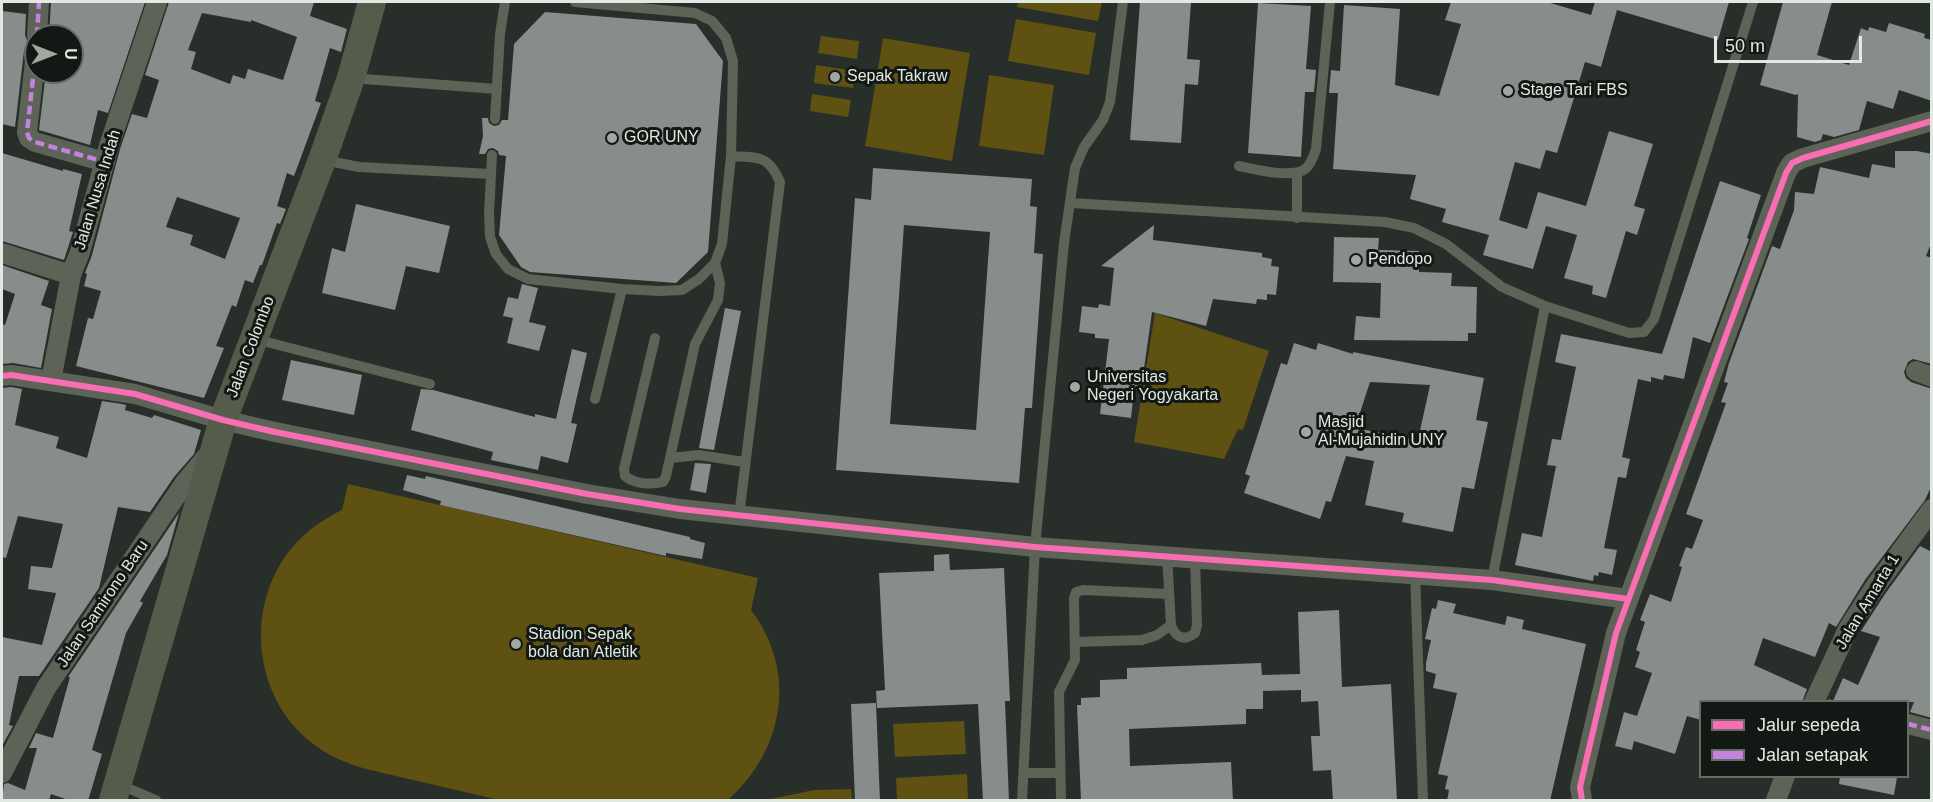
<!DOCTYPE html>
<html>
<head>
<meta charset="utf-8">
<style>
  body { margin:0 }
  #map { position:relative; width:1933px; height:802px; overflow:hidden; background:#282e29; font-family:Helvetica,sans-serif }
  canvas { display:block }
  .frame { position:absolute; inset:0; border:3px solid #e0e9e2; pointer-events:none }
  .legend { position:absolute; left:1699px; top:700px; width:210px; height:78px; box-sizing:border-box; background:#121813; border:2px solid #646c66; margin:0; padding:8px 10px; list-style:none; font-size:18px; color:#e0e9e2 }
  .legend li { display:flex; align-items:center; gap:12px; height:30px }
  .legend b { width:30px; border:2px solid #646c66 }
  .north { position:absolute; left:24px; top:24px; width:60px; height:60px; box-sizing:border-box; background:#121813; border:2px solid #646c66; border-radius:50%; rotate:90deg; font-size:16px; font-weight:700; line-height:24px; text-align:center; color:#e0e9e2 }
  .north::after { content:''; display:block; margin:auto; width:21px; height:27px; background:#a0a8a1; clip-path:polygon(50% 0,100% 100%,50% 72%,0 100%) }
  .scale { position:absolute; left:1714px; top:36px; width:148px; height:27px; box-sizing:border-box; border:3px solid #e0e9e2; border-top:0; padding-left:8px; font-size:18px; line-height:21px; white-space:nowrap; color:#e0e9e2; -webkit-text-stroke:4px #121813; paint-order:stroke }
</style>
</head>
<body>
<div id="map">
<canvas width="1933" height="802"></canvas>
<div class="frame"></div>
<ul class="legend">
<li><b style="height:8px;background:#f96db3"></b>Jalur sepeda</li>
<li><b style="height:8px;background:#c483df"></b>Jalan setapak</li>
</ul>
<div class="north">U</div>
<div class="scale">50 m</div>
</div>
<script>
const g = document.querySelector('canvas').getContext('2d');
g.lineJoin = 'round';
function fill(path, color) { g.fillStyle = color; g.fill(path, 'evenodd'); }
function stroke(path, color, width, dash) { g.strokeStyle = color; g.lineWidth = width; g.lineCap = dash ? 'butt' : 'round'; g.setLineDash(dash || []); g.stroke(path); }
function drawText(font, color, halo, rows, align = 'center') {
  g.font = font + ' Helvetica,sans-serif'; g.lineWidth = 6; g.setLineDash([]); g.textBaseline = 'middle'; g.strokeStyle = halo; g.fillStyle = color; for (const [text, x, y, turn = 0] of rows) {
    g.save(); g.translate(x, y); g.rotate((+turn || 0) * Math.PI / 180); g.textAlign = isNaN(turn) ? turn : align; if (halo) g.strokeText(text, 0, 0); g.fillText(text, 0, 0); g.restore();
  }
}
const green = new Path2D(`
  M1018,2h84l-4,19 -81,-14z
  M1016,19l80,14 -7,42 -81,-14z
  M821,36l38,5 -2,18 -39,-6z
  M883,38l87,15 -18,108 -87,-15z
  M816,65l39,6 -2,17 -39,-5z
  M989,75l65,10 -10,70 -65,-9z
  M812,94l39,6 -3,17 -38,-6z
  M1155,313l114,38 -26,79 -5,-1 -14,30 -90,-17z
  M348,484l410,94 -7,32c47,62 33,140 -23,190h-229l-133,-31c-20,-6 -38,-13 -54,-26 -62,-48 -68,-145 -15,-201 13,-14 29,-24 45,-32z
  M964,721l2,33 -71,3 -2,-33z
  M967,774l1,26h-71l-1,-22z
  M851,789l1,11h-86l48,-10z`);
const building = new Path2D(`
  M51,2h94l-37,111 -10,-3 -8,35 -51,-15 7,-58h26v-36h-23z
  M169,2h145l-4,14 37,13 -6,23 -11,-4 -15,53 6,2 -27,73 -7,-3 -10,33 9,3 -6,15 -3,-1 -15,42h-2l-7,18 -8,-3 -9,27 -4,-2 -16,41 8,2 -20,50 -128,-32 12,-48 5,1 8,-28 -17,-5 3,-12 -2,-1 7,-18 28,-106 12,-35 15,4 12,-38 -14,-5zM202,13l49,9v-2l46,17 -14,43 -35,-11 -3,10 -12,-4 -3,9 -39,-15 5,-17 -8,-2zM177,197l63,21 -15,41 -35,-14 3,-10 -27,-8z
  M1140,2h51l-4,57 13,1 -2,25 -13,-1 -4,59 -51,-3z
  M1451,2h96l44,13 4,-13h134l-11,38 -101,-30 -16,57 -16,-5 -28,91 -11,-3 -6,19 -25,-7 -16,58 28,9 11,-37 48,14 23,-75 44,13 -19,62 11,3 -8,26 -11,-4 -20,67 -14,-4 1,-8 -29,-8 13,-43 -31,-9 -13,43 -50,-14 6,-20 -47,-13 4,-13 -36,-10 6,-24 -83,-6 5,-76h-9l2,-23 9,1 4,-66 56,4 -5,76 44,11 22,-72 -16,-4z
  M1783,2h49l-15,53 32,10 12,-37 7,3 1,-4 17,5 3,-9 36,11 -1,4 8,2v61l-33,-11 -6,19 -26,-8 -8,29 -25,7 -11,-3 -2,6 -6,2 -18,-5 1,-43 -2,1 -36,-10z
  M1258,3l53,3 -5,63 10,1 -2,22h-9l-4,65 -53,-4z
  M2,11l24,3 -1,21 3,8 -4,8 -9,76 -13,-3z
  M545,12l151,12 27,37 -15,191 -32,31 -146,-11 -9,-5 -22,-32 7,-79 -7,-1 -1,-4 -5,-3 -5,1 -3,5h-6l4,-18 -1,-18h6l1,5 5,3 5,-1 3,-5h6l6,-76z
  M1895,151h22l15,3v87l-6,15 6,2v106l-19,-5 -5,3 -4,10 2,6 5,4 21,7v96l-7,15 -60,80 -29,47 -7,-4 -14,34 -52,-19 -9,27 53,24 -5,13h-101v18l-14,-4 -12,38 -41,-13 -2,9 -17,-4 9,-34 13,4 15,-43 -17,-6 5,-15 -4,-2 9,-28 -5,-2 10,-26 21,8 11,-35 -3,-1 7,-19 6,2 11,-29 -17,-6 40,-111 -5,-1 7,-19 -4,-1 5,-19 43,-117 8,3 14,-39 1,-18 19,2 6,-27 49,11 3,-14 23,4z
  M2,153l61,18v-2l19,5 -13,57 4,1 -9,28 -62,-19z
  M873,168l159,11 -2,27 7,1 -3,46 9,1 -11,154h-7l-6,75 -183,-13 19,-272 16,2zM904,225l86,7 -14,198 -86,-6z
  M1720,181l41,14 -14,43 2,1 -39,104 -17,-6 -9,42 -20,-4 -1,5 -12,-3v5l-13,-3 -16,78 8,2 -4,19 -8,-1 -14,71 13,2 -5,25 -13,-3 -1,4 -4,-1 -1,6 -78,-16 7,-32 20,4 14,-71 -9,-1 5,-26 9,1 15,-73 -21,-5 6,-28 101,20z
  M356,204l94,22 -11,47 -33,-7 -11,44 -73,-17 10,-45 13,4z
  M1154,225l-1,15 109,13v4l10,2 -1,7 8,1 -3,28 -9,-1v6l-10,-1 -1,5 -43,-5 -7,27 -54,-14 -11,78h-7l-3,28 -31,-4 9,-75 -14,-1v-4l-16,-2 3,-26 16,2 1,-4 11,2 4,-38 -13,-2z
  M1334,237l45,1 -1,12 41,1v21l33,1 -1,13 26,1 -1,46h-8v8l-114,-1 2,-24 24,2 1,-35 -48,-1z
  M2,265l47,16 -8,24 11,4 -11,59 -28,-5 -11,1v-40l3,1 10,-31 -13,-5z
  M522,284l16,4 -9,34 17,4 -7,25 -32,-8 6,-25 -10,-2 5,-19 10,2z
  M725,308l16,3 -27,139 -15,-2z
  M1294,343l22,7 2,-7 35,11v-2l131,26 -8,42 12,2 -14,67 -12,-2 -9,45 -51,-10 2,-9 -39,-8 9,-44 -28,-5 -15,46 -5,-1 -6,18 -76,-26 6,-17 -5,-2 36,-111 6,2zM1370,382l60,3 -12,55 -63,-12z
  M572,349l15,4 -16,70 6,1 -9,39 -27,-7 -3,14 -47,-10 2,-8 -82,-22 10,-41 12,1 102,27v-3l21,5z
  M291,360l71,15 -8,40 -72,-15z
  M11,387l11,2 -7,36 44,12 -3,11 31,10 15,-57 20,3 4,1 -1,5 27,8 2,-3 47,15 -7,24 -20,23 -24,35 -32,-5 -19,81 -60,88h-20l-10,49 4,1 -11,20v-109l40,8 14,-52 -28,-4 3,-23 21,2 11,-44 -45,-8 -12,42 -4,-1v-169z
  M695,463l16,1 -5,29 -16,-3z
  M407,475l18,4 1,-3 264,61v2l15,4 -3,16 -36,-6v3l-226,-51 1,-4 -38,-11z
  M179,513l-12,42 -27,46 3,2 -17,30 -34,117 10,4 -14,47h-17l-20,-7 -2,7h-47l2,-17 4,-1 17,7 12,-42h-8l7,-15 17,5 17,-61h-2z
  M1920,546l12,6v166l-22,-6 4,-10h-87l2,-3 4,2 10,-23 15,7 22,-48 -19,-6 24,-37z
  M949,554l1,16 54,-2 6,133h-5l4,100h-26l-5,-97 -101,4 -1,-17 9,-1 -6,-117 55,-2v-16z
  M1438,600l18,4 -3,9 52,12 2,-9 17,4 -2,9 64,15 -36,157h-103l2,-11 -4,-1 3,-13 -10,-2 19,-81 -24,-5 3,-14 -10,-3v-8l5,-23 -6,-1 7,-31 4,1z
  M1339,610l3,77 49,-3 6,117h-64l-2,-31 -18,1 -2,-35h9l-2,-35 -17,1v-12l-38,1v18h-17v15l-117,5 1,37 101,-4 2,39h-152l-4,-96h4v-7l19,-1v-17l27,-1v-11l134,-5 1,12 38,-1 -2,-62z
  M876,703l4,98h-25l-4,-97z
  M1840,777h57l-3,18 -55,-11z`);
const lane = new Path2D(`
  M351,78l146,11
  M495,119l5,-85 5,-32
  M492,155l-3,59 1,23 6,17 12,15 20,10 94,10 38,2 22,-1 17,-11 16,-16 7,-19 9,-88 2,-95 -7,-23 -14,-17 -17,-8 -120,-11
  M731,156c27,2 37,-2 49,26l-41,334
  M324,160l35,7 132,7
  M1239,166c15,3 53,13 66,3 6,-4 9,-14 11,-20l14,-147
  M1071,203l314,19 29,6 32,16 56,43 43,19 84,27 15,-1 10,-13 99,-317
  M1297,218v-45
  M655,338l-31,131 1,7c9,8 26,9 38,6l3,-6 29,-132 23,-44 2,-17 -5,-20
  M255,339l175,45
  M595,399l27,-110
  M670,458l29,-3 45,7
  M1167,555l4,70c4,12 13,17 24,8l2,-8 -2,-68
  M1415,573l8,227
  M1492,580l53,-274
  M1075,642l67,-2 15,-5 14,-10
  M1024,773h36
  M118,784l38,16
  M1022,800l13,-253 29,-304 11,-75 9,-21 19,-27 7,-18 13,-100
  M1061,800l-2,-108 16,-32 -1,-62 2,-6 7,-2 86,4`);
const street = new Path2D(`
  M37,36l2,-34
  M36,52l-9,80 2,6 6,4 70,20
  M2,253l69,22
  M1916,371l16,6
  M2,376l9,-1 124,19 88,26 52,12 312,62 93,15 355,38 457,33 136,19
  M51,381l20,-106 9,-23 29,-106 48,-144
  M1814,702l34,-73 27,-42 57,-78
  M1908,724l24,6
  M2,773l44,-85 138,-204 25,-30
  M1582,800l-2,-13 36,-154 170,-460 6,-10 11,-5 129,-37
  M1776,800l9,-24`);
const secondary = new Path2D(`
  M113,800l110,-380 99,-260 29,-82 21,-76`);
const quiet = new Path2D(`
  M37,36l2,-34
  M36,52l-9,80 2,6 6,4 70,20
  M1908,724l24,6`);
const cycleway = new Path2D(`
  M2,376l9,-1 124,19 88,26 52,12 312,62 93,15 355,38 457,33 136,19
  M1582,800l-2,-13 36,-154 170,-460 6,-10 11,-5 129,-37`);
const markers = [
  [835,77,6,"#a0a8a1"],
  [1508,91,6,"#a0a8a1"],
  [612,138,6,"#a0a8a1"],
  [1356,260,6,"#a0a8a1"],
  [1075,387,6,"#a0a8a1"],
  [1306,432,6,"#a0a8a1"],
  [516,644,6,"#a0a8a1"]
];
const poiNames = [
  ["Sepak Takraw",847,77],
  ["Stage Tari FBS",1520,91],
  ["GOR UNY",624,138],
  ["Pendopo",1368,260],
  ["Universitas",1087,378],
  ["Negeri Yogyakarta",1087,396],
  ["Masjid",1318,423],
  ["Al-Mujahidin UNY",1318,441],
  ["Stadion Sepak",528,635],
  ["bola dan Atletik",528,653]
];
const streetNames = [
  ["Jalan Nusa Indah",98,190,-73],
  ["Jalan Colombo",251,347,-69],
  ["Jalan Amarta 1",1868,602,-59],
  ["Jalan Samirono Baru",103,604,-56]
];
fill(green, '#5e5112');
fill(building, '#868d8a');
stroke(lane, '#5d6356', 10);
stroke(street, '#5d6356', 20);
stroke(secondary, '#565c4b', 28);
stroke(quiet, '#c483df', 4.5, [9, 4.5]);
stroke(cycleway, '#f96db3', 6);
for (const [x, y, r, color] of markers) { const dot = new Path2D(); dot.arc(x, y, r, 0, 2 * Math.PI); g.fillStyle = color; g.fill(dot); stroke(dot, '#121813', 2); }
drawText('16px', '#e0e9e2', '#121813', poiNames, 'left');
drawText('16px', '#e0e9e2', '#121813', streetNames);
</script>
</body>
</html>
